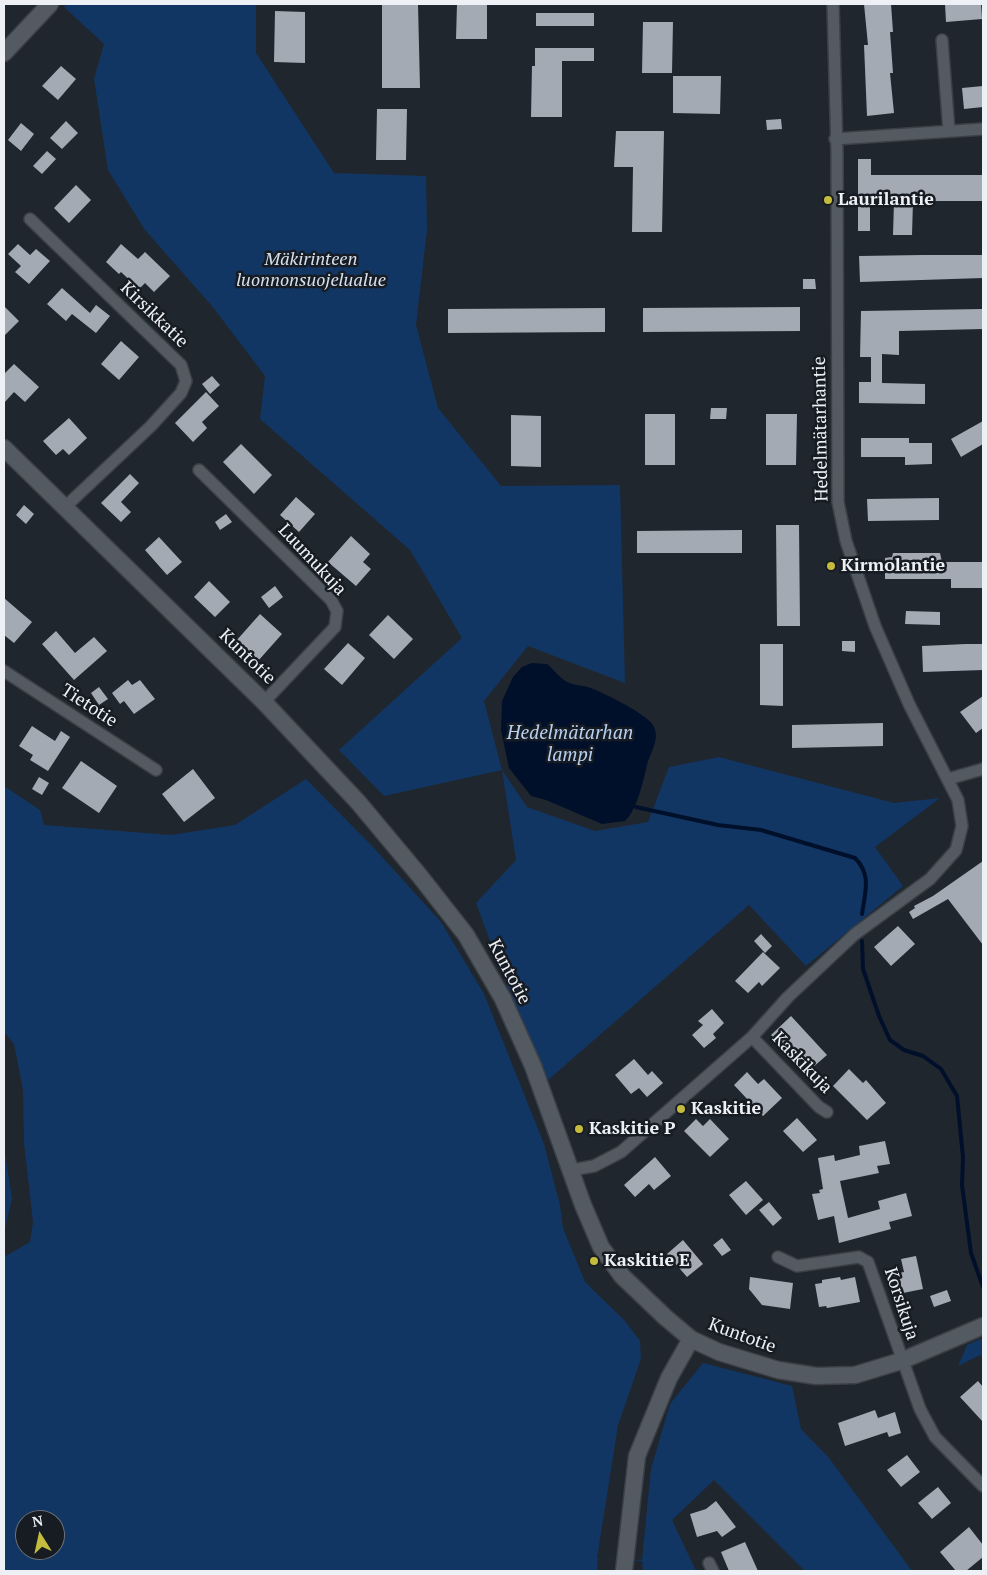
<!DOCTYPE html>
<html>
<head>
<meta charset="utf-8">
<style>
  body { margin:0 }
  #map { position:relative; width:987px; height:1575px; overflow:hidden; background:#20262d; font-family:"PT Serif",serif }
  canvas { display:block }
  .frame { position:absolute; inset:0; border:5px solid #edf0f5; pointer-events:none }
  .north { position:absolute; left:15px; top:1510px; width:50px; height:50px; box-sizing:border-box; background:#171c23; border:1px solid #6d7177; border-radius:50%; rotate:350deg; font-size:14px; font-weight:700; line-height:20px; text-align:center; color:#edf0f5 }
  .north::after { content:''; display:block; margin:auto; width:18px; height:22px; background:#c5bc3d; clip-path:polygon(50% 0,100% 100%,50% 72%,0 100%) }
</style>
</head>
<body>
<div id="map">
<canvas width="987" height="1575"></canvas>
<div class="frame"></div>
<div class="north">N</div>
</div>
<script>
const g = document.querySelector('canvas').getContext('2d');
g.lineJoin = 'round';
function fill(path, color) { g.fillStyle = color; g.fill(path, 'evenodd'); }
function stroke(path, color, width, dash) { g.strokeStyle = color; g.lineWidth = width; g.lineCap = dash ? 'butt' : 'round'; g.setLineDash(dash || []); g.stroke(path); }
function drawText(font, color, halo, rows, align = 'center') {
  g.font = font + ' "PT Serif",serif'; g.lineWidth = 5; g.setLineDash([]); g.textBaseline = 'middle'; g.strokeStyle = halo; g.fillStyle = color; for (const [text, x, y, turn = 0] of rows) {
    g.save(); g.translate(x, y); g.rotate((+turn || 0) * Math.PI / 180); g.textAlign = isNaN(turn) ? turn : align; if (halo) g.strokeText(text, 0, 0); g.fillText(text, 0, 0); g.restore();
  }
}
const green = new Path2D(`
  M67,4h189v49l78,120 92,3 1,54 -11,95 22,83 63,78 119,-1 5,198 -97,-37 -44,55 18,69 25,37 68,24 53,-9 21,-55 50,-10 175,46 46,-5 -65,49 28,39 -97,80 -57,-61 -201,175 -42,-96 -30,-81 40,-43 -14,-90 -118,26 -45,-46 123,-112 -52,-88 -150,-131 5,-43 -53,-70 -67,-76 -37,-60 -14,-91 10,-35 -40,-37z
  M306,779l68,69 67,74 43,72 60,150 16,61 3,23 22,54 40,39 15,20 1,18 -23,66 -21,133 45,2 9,-91 19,-65 33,-41 89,23 9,43 28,29 83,113h-107l-91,-91 -42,40 24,51h-53l-1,-10 -44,-3 -1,13h-593v-314l26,-15 3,-20 -9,-79 -1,-53 -9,-46 -10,-12v-246l36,24 4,15 127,10 64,-10zM25,1520h30v30h-30z
  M4,1147l8,51 -8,35z
  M983,1338v21l-3,-4 -22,11 9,-21z`);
const water = new Path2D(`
  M532,663l15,1c6,5 13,14 20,18 8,4 18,3 26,7 13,5 53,25 60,36 8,14 -3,28 -6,40 -4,17 -10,45 -22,56l-23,3 -56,-24 -15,-4 -22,-28 -8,-38 1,-29 11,-24 9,-10z`);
const stream = new Path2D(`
  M636,807l82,18 43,5 94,28c17,17 10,34 7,56
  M862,941l1,28 16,47 11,24 14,10 19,6 18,13 16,27 6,61 -1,28 9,68 12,34`);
const building = new Path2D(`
  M382,4h36l2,84h-38z
  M457,4h30v35h-31z
  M864,4h27l2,28h-3l3,41h-3l4,40 -27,3 -3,-71h4z
  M945,4h36l1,15 -36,3z
  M275,11l30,1v51l-31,-1z
  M536,13h58v13h-58z
  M643,22h30l-1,51h-30z
  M535,48h59v13h-32v56h-31l1,-51h3z
  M61,66l15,13 -18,21 -16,-14z
  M673,76h48l-1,38 -47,-1z
  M983,86v21l-19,2 -2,-21z
  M377,109h30l-1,51h-30z
  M781,119l1,10 -15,1 -1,-10z
  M66,121l12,12 -16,16 -12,-11z
  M21,123l13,11 -13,17 -13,-11z
  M616,131h48l-2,101h-30l1,-65h-19z
  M47,151l9,8 -14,15 -9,-8z
  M858,159h13v16h111v26h-69l-1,34h-19l1,-34h-24v30h-12z
  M76,185l15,15 -22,23 -15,-15z
  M18,244l12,11 6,-6 14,12 -21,23 -14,-12 6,-6 -13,-12z
  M121,244l17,15 7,-7 25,24 -16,16 -9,-9 -6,6 -18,-17 -2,2 -13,-12z
  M922,255h61v23l-123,4 -1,-26z
  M803,279h12l1,10h-13z
  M62,288l28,25 6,-8 14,11 -14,17 -24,-19 -6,7 -19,-17z
  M4,306l15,15 -15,15z
  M800,307v24l-157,1v-24z
  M605,308v24l-157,1v-24z
  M983,309v20l-84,2v24l-17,-1v29l43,1v20l-66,-1v-21h12v-25h-11l1,-46z
  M121,341l18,16 -20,23 -18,-16z
  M14,364l25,23 -14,15 -11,-10 -10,11v-29z
  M212,376l8,9 -10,9 -8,-10z
  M206,392l13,14 -17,16 5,6 -14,14 -18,-19z
  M711,408h16l-1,11h-16z
  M645,414h30v51h-30z
  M766,414h31l-1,51h-30z
  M511,415l30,1v51l-30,-1z
  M69,418l18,20 -18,17 -6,-6 -7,6 -13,-14z
  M983,421v23l-22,13 -10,-18z
  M861,438h48v5h23v21l-27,1v-8h-44z
  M241,444l31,31 -18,19 -31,-32z
  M130,474l9,9 -18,19 10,10 -10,10 -20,-19z
  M296,497l19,17 -16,18 -19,-17z
  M939,498v22l-71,1 -1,-22z
  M24,505l10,9 -8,10 -10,-9z
  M226,514l6,8 -12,8 -5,-8z
  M776,525h23l1,101h-23z
  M742,530v23h-105v-22z
  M351,536l19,18 -7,8 8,7 -15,17 -28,-24z
  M159,537l23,25 -15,13 -22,-25z
  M893,553h47l2,9h41v26h-32v-9h-66v-21l7,-1z
  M209,581l21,21 -15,15 -21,-20z
  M275,586l8,11 -14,11 -8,-11z
  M4,598l28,24 -18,21 -10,-8z
  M906,611l34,1v13l-35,-1z
  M260,614l22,20 -24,27 -22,-20z
  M388,615l25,24 -19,20 -25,-24z
  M56,631l19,22 19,-16 13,14 -33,29 -32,-36z
  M842,641h13v11l-13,-1z
  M348,643l17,15 -23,27 -18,-16z
  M760,644h23v62l-23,-1z
  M966,644h17v26l-60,2 -1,-26z
  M128,680l4,5 8,-5 15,19 -21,15 -10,-13 -4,3 -8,-11z
  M99,687l9,12 -9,6 -8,-12z
  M983,696v32l-7,5 -16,-21z
  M883,723v23l-91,2v-23z
  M32,726l23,15 6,-10 9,6 -22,34 -18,-11 3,-5 -14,-9z
  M81,761l36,25 -18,27 -37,-25z
  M193,769l22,29 -31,24 -22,-28z
  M39,777l10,6 -7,12 -10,-6z
  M983,861v84l-35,-46 -35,20 -4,-7 6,-4 -1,-2 19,-10z
  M898,926l17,18 -24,22 -17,-19z
  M761,934l11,12 -7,7 -11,-12z
  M763,952l17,16 -18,18 -3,-4 -11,11 -13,-12z
  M712,1009l12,14 -11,11 3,4 -12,10 -12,-13 11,-10 -5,-4z
  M791,1016l36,39 -15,13 -22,-24 -6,5 -13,-14z
  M634,1059l14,16 4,-4 11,12 -16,14 -8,-9 -8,6 -16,-19z
  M849,1069l14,14 3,-3 20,23 -19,17 -34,-34z
  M747,1072l11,12 6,-5 18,19 -19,18 -29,-31z
  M797,1118l20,22 -14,12 -20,-21z
  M696,1119l7,7 7,-7 19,20 -19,18 -26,-26z
  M885,1141l5,23 -13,2 2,7 -39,8 8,37 32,-9 -2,-8 28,-8 6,23 -23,6 2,7 -52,14 -5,-27 -16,4 -6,-26 8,-1 -1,-3 4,-1 -5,-31 16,-3 1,6 25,-6 -1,-9z
  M655,1157l16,19 -17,14 -5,-6 -14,13 -11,-12z
  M746,1181l17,19 -17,15 -17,-20z
  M769,1202l13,16 -9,8 -14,-16z
  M722,1238l9,12 -9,6 -9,-11z
  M683,1240l20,24 -16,13 -20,-23z
  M916,1256l7,33 -25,5 -4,-20 10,-2 -3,-13z
  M750,1277l43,6 -3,26 -28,-4 -13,-16z
  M840,1277l1,3 14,-3 5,25 -33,6 -1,-2 -7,1 -4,-23 7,-1v-3z
  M947,1290l4,11 -17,6 -4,-11z
  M978,1381l5,6v35l-23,-25z
  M875,1410l3,8 17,-6 6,21 -12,4 -2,-5 -42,14 -7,-23z
  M907,1455l13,17 -19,15 -14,-17z
  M938,1487l13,16 -19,16 -14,-16z
  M716,1501l20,26 -14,10 -5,-6 -20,6 -7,-23 16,-5z
  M969,1527l14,18v12l-17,14h-10l-16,-19z
  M745,1542l13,29h-29l-8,-19z`);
const street = new Path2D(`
  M942,40l7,91
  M835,139l148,-10
  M30,219l151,146 5,16 -5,12 -30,33 -87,82
  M199,470l132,130 6,11 -2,16 -71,75
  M4,671l152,99
  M948,779l35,-10
  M752,1037l67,70 8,5
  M572,1170l22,-4 27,-14 131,-115 36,-40 67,-63 75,-55 26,-29 6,-24 -4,-26 -49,-96 -34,-78 -29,-85 -8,-39 -1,-350 -4,-148
  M778,1257l19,9 62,-9 9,5 52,147 15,28 48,49
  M709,1563l4,8`);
const secondary = new Path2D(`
  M4,53l46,-49
  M4,448l260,254 94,100 61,73 47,60 37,64 30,67 50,139 18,42 21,29 43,41 26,22 28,13 59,18 38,6 39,-1 46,-14 82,-35
  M624,1571l13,-115 32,-78 22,-39`);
const markers = [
  [828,200,5,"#c5bc3d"],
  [831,566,5,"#c5bc3d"],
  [681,1109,5,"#c5bc3d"],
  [579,1129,5,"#c5bc3d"],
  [594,1261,5,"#c5bc3d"]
];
const poiNames = [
  ["Laurilantie",838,200],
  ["Kirmolantie",841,566],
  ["Kaskitie",691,1109],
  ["Kaskitie P",589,1129],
  ["Kaskitie E",604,1261]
];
const parkNames = [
  ["Mäkirinteen",311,260],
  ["luonnonsuojelualue",311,281]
];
const streetNames = [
  ["Kirsikkatie",154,315,44],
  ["Hedelmätarhantie",821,429,-91],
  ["Luumukuja",312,560,47],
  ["Kuntotie",247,657,44],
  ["Tietotie",89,706,33],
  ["Kuntotie",509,972,62],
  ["Kaskikuja",802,1063,46],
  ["Korsikuja",901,1304,72],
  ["Kuntotie",742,1336,20]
];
const waterNames = [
  ["Hedelmätarhan",570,734],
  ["lampi",570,756]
];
fill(green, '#123663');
fill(water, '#00102a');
stroke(stream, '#00102a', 4);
fill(building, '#a3aab3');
stroke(street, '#3c4046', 14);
stroke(secondary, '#3c4046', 19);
stroke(street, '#535a62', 11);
stroke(secondary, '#535a62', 16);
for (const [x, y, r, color] of markers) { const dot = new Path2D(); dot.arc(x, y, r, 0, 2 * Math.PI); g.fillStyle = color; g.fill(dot); stroke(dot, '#171c23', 2); }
drawText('bold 18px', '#edf0f5', '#171c23', poiNames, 'left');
drawText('italic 18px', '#d4e1f1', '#171c23', parkNames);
drawText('18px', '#edf0f5', '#171c23', streetNames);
drawText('italic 19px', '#b8d1f2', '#171c23', waterNames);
</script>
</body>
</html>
